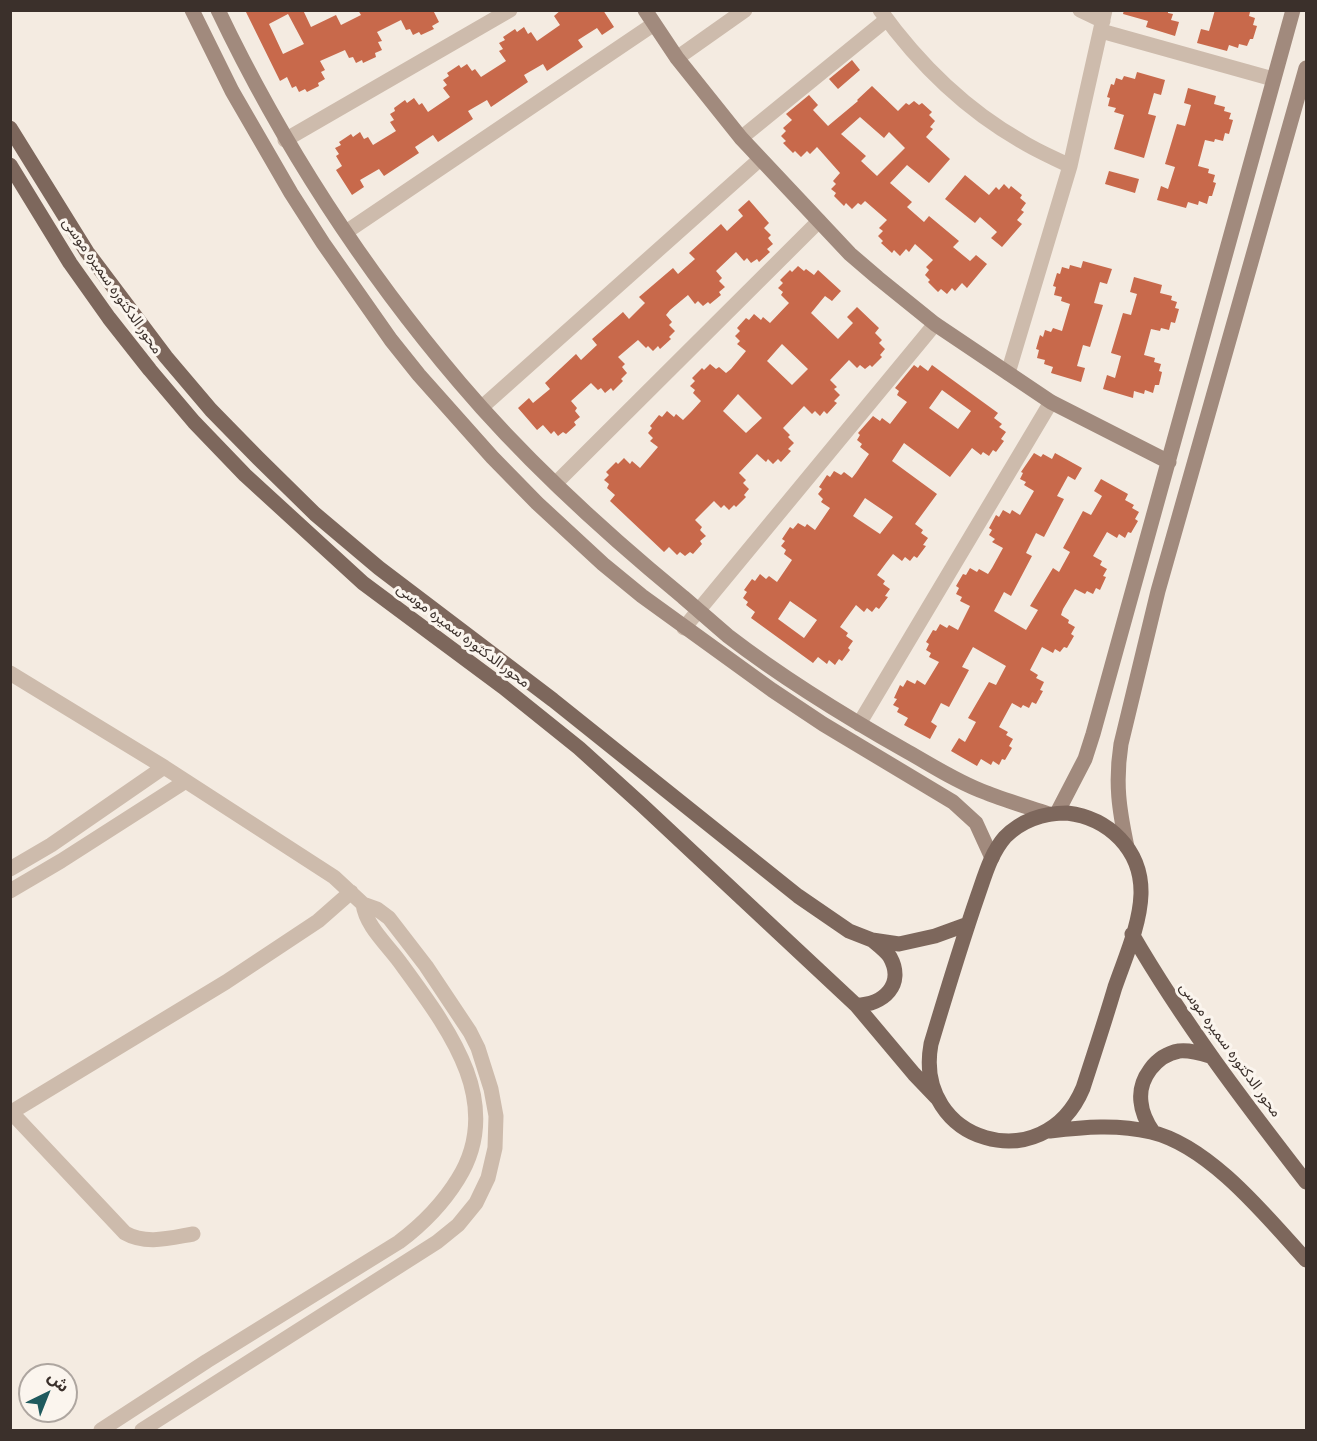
<!DOCTYPE html>
<html>
<head>
<meta charset="utf-8">
<style>
  body { margin:0 }
  #map { position:relative; width:1317px; height:1441px; overflow:hidden; background:#f4ebe1; font-family:"Noto Sans","Noto Sans Arabic",sans-serif }
  canvas { display:block }
  .frame { position:absolute; inset:0; border:12px solid #3b302b; pointer-events:none }
  .north { position:absolute; left:18px; top:1363px; width:60px; height:60px; box-sizing:border-box; background:#fbf5ee; border:2px solid #aea6a0; border-radius:50%; rotate:43deg; font-size:16px; font-weight:700; line-height:24px; text-align:center; color:#3b302b }
  .north::after { content:''; display:block; margin:auto; width:21px; height:27px; background:#1f5a5e; clip-path:polygon(50% 0,100% 100%,50% 72%,0 100%) }
</style>
</head>
<body>
<div id="map">
<canvas width="1317" height="1441"></canvas>
<div class="frame"></div>
<div class="north">ش</div>
</div>
<script>
const g = document.querySelector('canvas').getContext('2d');
g.lineJoin = 'round';
function fill(path, color) { g.fillStyle = color; g.fill(path, 'evenodd'); }
function stroke(path, color, width, dash) { g.strokeStyle = color; g.lineWidth = width; g.lineCap = dash ? 'butt' : 'round'; g.setLineDash(dash || []); g.stroke(path); }
function drawText(font, color, halo, rows, align = 'center') {
  g.font = font + ' "Noto Sans","Noto Sans Arabic",sans-serif'; g.lineWidth = 6; g.setLineDash([]); g.textBaseline = 'middle'; g.strokeStyle = halo; g.fillStyle = color; for (const [text, x, y, turn = 0] of rows) {
    g.save(); g.translate(x, y); g.rotate((+turn || 0) * Math.PI / 180); g.textAlign = isNaN(turn) ? turn : align; if (halo) g.strokeText(text, 0, 0); g.fillText(text, 0, 0); g.restore();
  }
}
const building = new Path2D(`
  M245,10h58l8,17 25,-12 5,10 20,-10 -3,-5h75l6,12 -7,4 2,3 -13,6 -2,-3 -6,3 -3,-6 -4,1 -5,-10 -24,12 5,9 -4,1 4,8 -7,3 1,4 -13,6 -1,-3 -6,3 -3,-6 -4,1 -4,-8 -25,11 5,9 -4,2 4,7 -7,4 1,3 -12,6 -2,-3 -6,3 -3,-6 -4,2 -5,-11 -7,4zM288,14l16,30 -21,10 -14,-30z
  M561,10h42l11,17 -12,8 -5,-7 -19,12 5,7 -36,24 -4,-7 -19,11 4,7 -37,25 -4,-7 -19,11 5,8 -35,23 -5,-7 -18,12 4,6 -35,23 -5,-7 -19,11 4,7 -12,8 -16,-25 6,-4 -6,-10 3,-2 -4,-6 6,-3 -2,-3 12,-8 2,3 7,-5 4,7 4,-2 5,8 23,-14 -6,-9 4,-2 -4,-6 5,-3 -1,-3 11,-8 2,3 7,-5 5,7 3,-2 6,9 22,-15 -7,-9 4,-3 -4,-5 6,-4 -2,-3 12,-8 2,3 6,-4 5,7 3,-2 6,8 25,-16 -7,-10 4,-2 -4,-6 6,-3 -2,-3 12,-8 2,3 7,-5 4,7 3,-2 6,9 23,-16 -6,-9z
  M1124,10h44v3l5,1 -2,6 8,2 -4,14 -29,-9 2,-6 -25,-7z
  M1215,10h29l6,2 -1,4 6,2 -2,7 4,1 -4,13h-3l-3,7 -8,-2 -1,4 -9,-3 -2,6 -30,-8 4,-14 8,2z
  M852,60l8,10 -22,19 -9,-10z
  M1137,72l28,8 -4,15 -7,-2 -6,21 8,2 -12,42 -30,-9 10,-34 -10,-3 2,-4 -8,-2 2,-8 -3,-1 4,-13 3,1 2,-7 6,2 2,-4 11,3z
  M872,86l26,25 8,-8 3,2 5,-4 5,4 3,-2 10,9 -3,3 6,6 -5,6 3,2 -7,8 24,22 -21,24 -22,-18 -17,18 22,19 -5,5 17,15 5,-6 30,25 -6,6 17,14 6,-6 11,9 -20,24 -5,-5 -7,8 -3,-3 -5,6 -6,-5 -3,3 -10,-10 2,-2 -5,-5 4,-5 -3,-3 7,-7 -18,-16 -6,8 -3,-3 -6,7 -6,-6 -2,3 -11,-10 2,-2 -5,-5 5,-5 -4,-3 8,-8 -22,-19 -4,4 -3,-2 -6,6 -6,-6 -2,3 -10,-10 2,-3 -5,-4 5,-5 -3,-3 7,-8 -23,-26 -7,7 -3,-3 -6,6 -6,-6 -2,2 -10,-10 3,-2 -5,-5 5,-5 -3,-3 9,-8 -6,-6 23,-19 9,10 -5,5 15,16 30,-25 -1,-1zM860,117l24,21 5,-6 16,16 -28,28 -16,-15 5,-5 -25,-22z
  M1188,88l28,8 -2,8 11,3 -1,4 7,2 -2,6 4,1 -4,14 -4,-1 -2,8 -8,-2 -1,3 -9,-2 -7,26 11,3 -1,4 7,2 -2,7 3,1 -4,13h-3l-2,8 -8,-3 -1,4 -10,-3 -2,6 -29,-8 4,-14 7,3 7,-22 -10,-3 12,-40 8,2 6,-21 -7,-2z
  M1109,171l30,8 -4,14 -30,-9z
  M965,175l24,20 7,-8 3,3 5,-6 5,5 2,-3 11,9 -2,3 6,5 -5,7 3,2 -7,8 5,4 -20,23 -11,-9 6,-6 -17,-15 -5,6 -30,-24z
  M749,200l20,23 -5,5 7,7 -3,3 5,6 -6,5 3,3 -11,10 -2,-3 -6,4 -4,-5 -3,3 -8,-9 -20,19 6,7 -3,3 6,6 -6,5 2,3 -11,9 -2,-2 -5,4 -5,-5 -3,3 -7,-9 -18,15 -4,5 6,7 -3,3 6,6 -6,6 2,2 -11,10 -2,-3 -5,5 -5,-5 -2,2 -8,-8 -20,17 7,7 -3,3 5,6 -6,6 2,2 -10,10 -2,-3 -6,5 -4,-5 -3,2 -7,-7 -20,18 6,7 -2,3 5,6 -6,5 2,3 -10,9 -3,-2 -5,4 -4,-5 -3,3 -8,-9 -6,5 -19,-22 11,-10 4,5 17,-14 -5,-6 31,-29 5,6 16,-15 -5,-6 31,-27 6,7 16,-16 -6,-6 34,-29 5,6 17,-15 -6,-6 32,-29 6,7 16,-15 -5,-6z
  M1083,261l29,8 -5,15 -7,-2 -6,21 9,2 -13,42 -7,-2 -6,21 8,2 -4,14 -30,-9 2,-6 -9,-3 1,-4 -8,-2 2,-8 -3,-1 4,-14 3,2 2,-7 6,2 2,-4 9,3 8,-27 -9,-3 1,-4 -8,-2 2,-8 -3,-1 4,-13 3,1 2,-7 7,2 1,-4 11,3z
  M798,266l6,5 2,-2 8,6 4,-5 23,21 -9,10 -7,-5 -14,17 27,26 15,-16 -6,-6 10,-10 22,21 -4,5 7,7 -3,3 6,6 -5,6 2,2 -10,10 -2,-2 -5,4 -5,-4 -3,3 -8,-8 -19,20 7,7 -3,2 6,6 -6,6 3,2 -10,11 -3,-3 -4,5 -5,-5 -3,3 -8,-8 -21,22 7,7 -2,2 6,6 -6,6 3,2 -10,11 -3,-3 -5,5 -5,-5 -2,3 -9,-8 -18,19 7,7 -3,3 6,6 -5,6 2,2 -10,10 -2,-2 -5,5 -5,-5 -3,3 -7,-7 -19,19 7,7 -2,3 6,6 -6,5 2,3 -9,10 -3,-2 -5,4 -5,-4 -3,3 -8,-8 -5,5 -54,-51 5,-6 -8,-7 2,-4 -5,-4 5,-5 -3,-3 10,-10 2,2 6,-6 6,6 2,-3 8,7 18,-21 -8,-6 3,-3 -5,-5 4,-5 -2,-2 9,-11 3,2 5,-6 7,6 2,-3 7,6 9,-9 9,-10 -8,-8 2,-3 -5,-4 5,-5 -3,-3 10,-10 2,2 6,-6 6,5 3,-2 7,6 5,-4 15,-18 -9,-7 3,-3 -5,-5 5,-5 -3,-3 9,-10 3,2 5,-6 7,6 2,-3 7,6 19,-20 -8,-8 2,-3 -5,-4 5,-5 -3,-3 10,-10 2,2zM782,344l26,25 -16,16 -25,-24zM738,394l24,24 -16,15 -23,-22z
  M1134,277l28,8 -2,8 12,3 -1,4 6,2 -2,6 4,1 -4,14 -4,-1 -2,8 -8,-2 -1,3 -9,-2 -7,26 11,3 -1,4 7,2 -2,7 3,1 -3,13h-4l-2,8 -8,-3 -1,4 -10,-3 -1,7 -30,-9 4,-14 8,3 6,-22 -10,-3 12,-40 8,2 6,-21 -7,-2z
  M914,365l4,3 2,-3 8,6 4,-6 66,48 -4,5 8,6 -3,3 7,5 -5,7 3,2 -8,11 -3,-2 -4,6 -6,-4 -2,3 -9,-7 -22,29 -46,-34 -12,18 45,33 -22,30 8,6 -2,3 7,5 -5,7 3,1 -9,12 -3,-2 -4,5 -5,-4 -3,4 -9,-7 -7,9 -9,12 8,6 -2,3 7,5 -5,7 3,1 -9,12 -3,-2 -4,5 -5,-4 -3,4 -8,-7 -16,22 8,6 -2,3 7,5 -5,7 2,2 -8,11 -3,-2 -4,6 -6,-5 -2,4 -9,-7 -5,6 -62,-45 4,-6 -9,-7 2,-3 -5,-4 4,-6 -3,-2 8,-11 3,2 5,-7 6,5 3,-3 8,6 15,-22 -8,-6 2,-4 -5,-4 4,-5 -3,-2 8,-12 3,2 5,-6 7,4 2,-3 8,6 15,-22 -9,-6 2,-3 -5,-5 4,-5 -3,-2 8,-12 3,2 4,-6 7,4 3,-3 8,6 4,-5 13,-19 -9,-7 2,-3 -5,-4 3,-5 -2,-2 15,-17 7,5 2,-3 8,6 17,-22 -10,-7 2,-4 -4,-3zM942,390l29,21 -13,18 -29,-21zM865,498l28,19 -13,17 -27,-18zM790,601l27,19 -13,18 -26,-19z
  M1034,453l7,4 2,-3 9,5 3,-6 27,15 -7,12 -7,-4 -11,20 7,3 -20,38 -8,-4 -10,20 6,3 -21,40 -7,-4 -10,19 32,19 12,-20 -8,-4 23,-38 6,4 11,-20 -7,-4 20,-37 8,4 11,-19 -8,-5 7,-12 27,15 -3,6 9,5 -2,3 7,4 -4,7 3,2 -7,12 -3,-1 -3,6 -6,-4 -2,4 -10,-6 -14,24 9,5 -2,4 7,4 -4,7 3,1 -6,13 -4,-2 -3,6 -6,-3 -2,3 -10,-5 -12,20 -2,6 8,5 -1,3 7,4 -4,7 3,2 -7,12 -3,-1 -4,5 -5,-3 -2,4 -11,-6 -12,23 8,5 -2,3 8,4 -4,8 3,1 -7,13 -4,-2 -3,6 -6,-3 -2,3 -9,-5 -13,24 9,5 -2,3 7,4 -4,7 3,2 -7,12 -3,-1 -3,6 -6,-4 -2,4 -10,-6 -4,7 -26,-15 8,-13 6,4 11,-20 -8,-4 21,-36 7,3 10,-19 -33,-19 -11,20 7,3 -20,37 -8,-4 -10,19 6,4 -7,13 -26,-14 4,-7 -11,-6 2,-4 -6,-3 4,-6 -3,-1 6,-13 3,2 4,-7 8,4 2,-4 8,5 14,-23 -10,-5 2,-4 -5,-3 3,-6 -3,-2 7,-12 3,1 4,-7 7,4 2,-3 9,5 12,-24 -10,-5 2,-4 -6,-3 3,-6 -3,-2 7,-12 3,1 4,-7 7,4 2,-3 9,5 4,-6 11,-20 -11,-6 3,-3 -6,-4 3,-5 -3,-2 7,-13 3,2 4,-7 7,4 2,-4 8,5 14,-24 -10,-6 2,-3 -6,-3 3,-6 -2,-1z`);
const street = new Path2D(`
  M880,10c38,53 85,99 141,131 16,10 33,17 49,25
  M1080,10l23,11
  M1101,31l172,48
  M677,58l68,-48
  M741,138l145,-118
  M285,140l225,-130
  M346,232l308,-208
  M1008,373l62,-207 35,-156
  M482,407l277,-247
  M556,483l263,-262
  M684,628l251,-304
  M10,673l154,94 170,110 29,27 14,5 12,9 37,48 44,66 8,16 13,41 5,27 -1,32 -7,30 -12,25 -18,22 -21,17 -295,188
  M859,724l192,-322
  M10,869l41,-24 113,-78
  M10,891l51,-30 125,-80
  M11,1112l114,121c21,12 45,5 68,1
  M10,1113l216,-131 92,-61 33,-29
  M101,1430l106,-69 192,-119c24,-18 43,-37 59,-63 48,-77 -11,-152 -56,-214 -13,-19 -36,-38 -39,-61`);
const secondary = new Path2D(`
  M192,10l40,81 59,102 32,50 68,97 28,35 73,82 45,46 66,61 39,32 130,94 51,34 130,78 23,21 16,35
  M218,10c64,134 146,260 242,373 66,78 144,149 223,214 15,13 30,26 45,39 56,43 118,81 180,116 25,14 51,31 79,41 20,8 41,14 62,21
  M645,10l32,48 64,80 109,116 28,24 57,46 116,78 118,60
  M1057,813l28,-54 8,-25 200,-724
  M1127,847c-8,-38 -12,-64 -6,-103l37,-153 148,-523`);
const primary = new Path2D(`
  M10,128l77,124 79,105 45,53 47,48 57,56 64,54 174,132 245,196 51,35 23,9 27,4 36,-8 33,-12
  M10,165l60,98 39,55 41,52 44,52 51,53 118,108 140,104 76,61 63,57 214,200 58,69 23,24
  M1067,813c42,5 75,37 74,81 -1,31 -16,64 -26,93 -10,34 -21,67 -32,101 -39,93 -170,54 -152,-44 15,-50 30,-100 47,-149 7,-20 13,-42 27,-58 17,-17 39,-24 62,-24z
  M1132,934c51,88 112,168 174,248
  M856,1005c28,0 49,-21 34,-48 -4,-6 -12,-12 -18,-17
  M1050,1131c34,-4 67,-7 101,1 59,14 116,85 155,128
  M1153,1132c-6,-9 -11,-18 -12,-30 -3,-23 15,-47 38,-51 11,-1 21,2 31,5`);
const streetNames = [
  ["محور الدكتوره سميره موسى",112,286,55],
  ["محور الدكتوره سميره موسى",463,636,37],
  ["محور الدكتوره سميره موسى",1230,1050,54]
];
fill(building, '#c8694b');
stroke(street, '#cdbbac', 15);
stroke(secondary, '#a18a7d', 15);
stroke(primary, '#7d675c', 15);
drawText('15px', '#3b302b', '#fbf5ee', streetNames);
</script>
</body>
</html>
